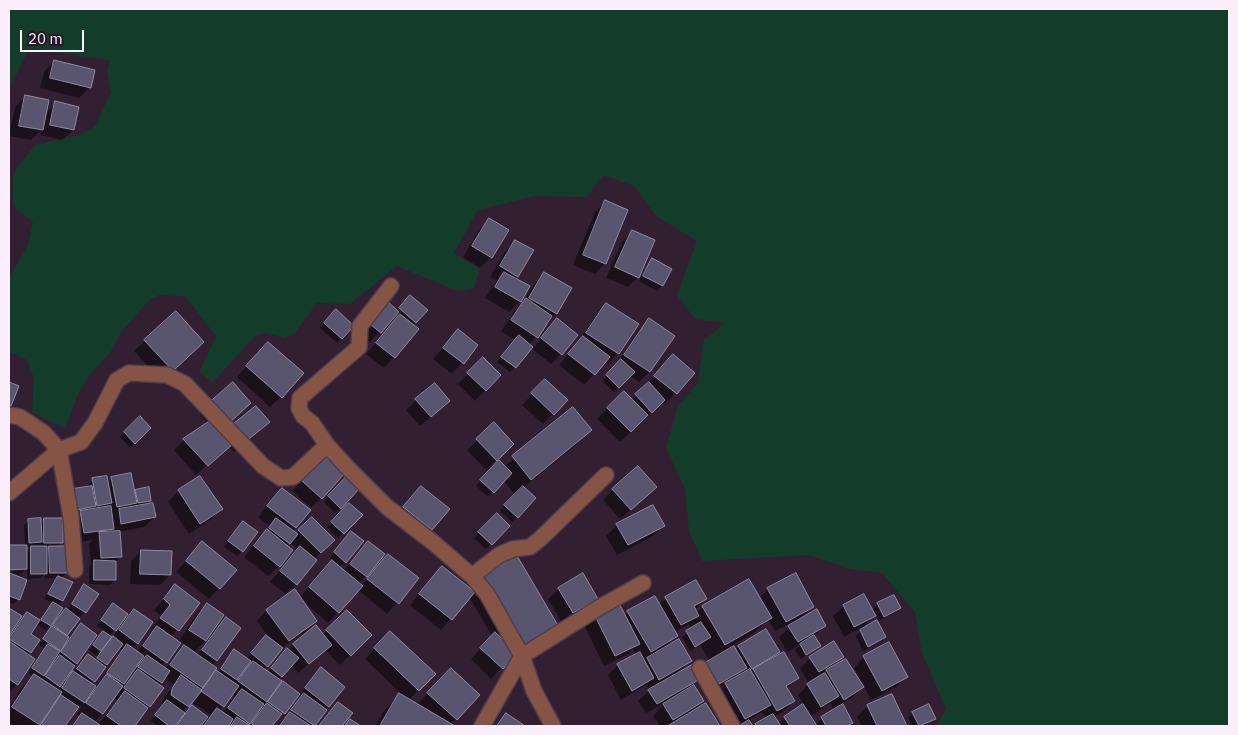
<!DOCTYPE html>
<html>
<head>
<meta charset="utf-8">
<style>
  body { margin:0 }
  #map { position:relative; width:1238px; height:735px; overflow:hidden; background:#322032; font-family:"IBM Plex Sans",sans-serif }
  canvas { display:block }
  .frame { position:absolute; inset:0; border:10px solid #fbeffb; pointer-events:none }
  .scale { position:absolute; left:20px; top:30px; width:64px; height:22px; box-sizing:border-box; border:2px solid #fbeffb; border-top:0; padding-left:6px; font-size:15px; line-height:18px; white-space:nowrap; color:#fbeffb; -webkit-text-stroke:4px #281728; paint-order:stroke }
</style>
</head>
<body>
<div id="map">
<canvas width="1238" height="735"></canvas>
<div class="frame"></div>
<div class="scale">20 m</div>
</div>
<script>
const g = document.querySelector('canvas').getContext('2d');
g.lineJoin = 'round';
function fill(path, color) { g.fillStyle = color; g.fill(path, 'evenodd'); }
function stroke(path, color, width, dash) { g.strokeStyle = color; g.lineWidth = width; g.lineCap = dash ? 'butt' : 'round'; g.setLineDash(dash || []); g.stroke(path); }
const green = new Path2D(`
  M9,9h1220v717h-292l9,-17 -24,-56 -7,-41 -33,-39 -32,-4 -41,-14 -107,6 -13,-30 -4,-42 -19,-41 12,-42 20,-23 6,-43 21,-17 -30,-4 -18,-24 20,-54 -41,-25 -22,-30 -31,-11 -16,22 -52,-1 -57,14 -24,43c9,8 18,9 26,16l-6,19 -16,3 -61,-25 -47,38 -33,-1 -23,31 -10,4 -19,-5 -10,3 -43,47 -12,-12 16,-35 -31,-40 -26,-1 -10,5 -28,32 -10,19 -22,25 -11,18 -13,34 -33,-15 2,-35 -7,-18 -18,-9v-73l19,-33 5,-23 -17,-13 -3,-9v-22l4,-10 18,-23 45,-10 15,-9 16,-34 -4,-19 3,-13 -81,-11 -20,40z`);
const shadow = new Path2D(`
  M54,61l36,26 -11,11 -39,-10 4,-16z
  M26,96l19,17 11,-10 22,5 -5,22 -11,10 -22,-5 1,-5 -10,10 -22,-4 6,-29z
  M605,202v61l-10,11 -22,-9 22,-53z
  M490,220l1,37 -11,11 -17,-11 16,-27z
  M632,232l6,45 -10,10 -22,-9 16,-36z
  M515,241l2,35 -3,3 6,22 -11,11 -24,-14 12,-17 -7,-4 15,-25z
  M653,260l18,9 -9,17 -5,5 -18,-10 9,-16z
  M544,274l12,39 -27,32 4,3 24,-28 4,34 -10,10 -20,-16 -21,24 -13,-10 19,-21 -15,-10 14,-21 8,-8 11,-18z
  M405,301l21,9 -13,15 5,4 -34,39 -18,-14 33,-37 -3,-3 -26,28 -14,-11 41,-20z
  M606,305l12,48 -10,11 -3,-2 -21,23 -25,-20 19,-23 18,-27z
  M176,313l26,29 -41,38 -27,-29z
  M331,316l11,22 -5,5 -17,-15z
  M649,320l24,16 -24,36 -10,10 -9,-6 -16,16 -12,-11 13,-14 24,-37z
  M458,331l19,14 -25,29 -19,-15z
  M258,354l23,43 -11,10 -33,-30z
  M483,359l17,16 -25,26 -17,-17z
  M662,367l31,6 -28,31 -3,-3 -42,41 -23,-23 27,-27 8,8 13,-13z
  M545,381l21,19 -23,24 -21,-19z
  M416,400l32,1 -28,25 -14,-16z
  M210,404l9,27 49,-9 -34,30 -5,-6 -33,29 -22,-25 10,-10 24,-16 -8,-10z
  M573,409l17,21 -15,16 -52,42 11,10 -22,24 -12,-11 15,-16 -12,-15 -15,17 -12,-11 23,-24 5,5z
  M140,418l10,10 -20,20 -10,-11z
  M494,424l18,20 -26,26 -19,-20z
  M314,467l7,31 -10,10 -19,-17z
  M130,475l4,18 2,-2 14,9 -5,5 10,12 -11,10 -25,5 2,25 -6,5v18l-5,5 -21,-1v-17l2,-2 -2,-21 4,-4 -19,3 -4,-21 10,-10 -8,2 16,-26v-3l5,-5 14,2 4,-3z
  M200,477l22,32 -11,10 -22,15 -21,-32 11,-11z
  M346,479l12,10 -23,24 -11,-11z
  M421,487l10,42 -10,11 -27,-22z
  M282,489l14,39 -4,3 4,3 16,-16 11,32 -9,9 -18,25 -10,10 -16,-12 28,-32 -8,-8 -4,4 -7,20 -11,10 -24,-19 26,-31 -12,-9z
  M613,490l32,7 -25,22 -17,-19z
  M349,504l12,11 -23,23 -11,-10z
  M497,515l12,11 -23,23 -12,-11z
  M45,519l17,23 -6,6 10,25 -5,5 10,5 -9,18 -5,5 -4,16 1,1 7,-8 6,-4 18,-25 12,8 -31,42 3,2 12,-13 -5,38 -12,17h1l9,-7 9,-12h12l3,-4 -9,-7 16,-19 -8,-5 12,-16 13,12 12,-12 3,33 -5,6 5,3 17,-21 -3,-2 10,-13 -7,-6 21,-24 23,17 -27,34 7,5 18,-27 11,-10 5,28 14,-14 -9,41 -6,6 7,7 12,-17 17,3 20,-24 -10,-14 10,-11 32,-12 34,-37 -3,-3 17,-21 -2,25 -6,6 4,3 25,-28 -2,33 -8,8 3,2 27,-31 30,24 -31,35 -29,-24 -30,33 -26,-23 14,21 -11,11 -25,17 -17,21 4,3 15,-18 12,-10 29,-10 24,-23 23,23 -30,30 -15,-15 -27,23 -7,-9 -13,16 21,15 22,-26 23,18 -31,39h-34l19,-25 -3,-2 -11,15 -13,12h-21l9,-12 -1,-1 -11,12 2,1h-91l-7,-5 11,-15v-5l12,-16 -10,-7 -6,7 5,3 -30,38h-62l10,-10 -4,-2 5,-8 -1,-1 -8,8 -9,13h-48l-7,-4v-14l14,-22 10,-9 -5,-4 17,-25 -6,-3 15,-21 -2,-1 -6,7 -10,-6 -6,10v18l-2,3 -11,29 -8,9v-84l11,7 -4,8 11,-11 13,8 13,-18 -9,-4 9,-17 5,-4h-13v-4l-4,4 -14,1v-11l-9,9v22l-4,5 -5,-2v-56h16l-1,-21 5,-5 11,4zM25,547h7l-6,6zM118,627l1,1 -7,10 -3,-2zM207,639l1,1 -11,16 -13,-9 -19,22 -4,-3 20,-24 14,9zM119,648l3,2 -27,37 -4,-3zM139,661l2,1 -7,10 2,1 -13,14 -2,-1zM250,661l3,2 -10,10 -1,-1zM232,694l3,3 -13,16 -3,-2zM113,698l4,3 -19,24 -4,-3 8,-8zM191,702l20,13 -3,3 -16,-11 -8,8 -2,-2z
  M617,525l46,1 -10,10 -36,19 -11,-19z
  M238,528l4,23 -5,5 -13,-9z
  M202,543l17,45 -10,11 -33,-27z
  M141,551l29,24 -10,10 -30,-1 1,-23z
  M442,568l26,20 13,-13 61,69 -34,20 -1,-2 -16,17 -20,-20 21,-23 -23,-39 -28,33 -31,-25z
  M582,575l14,23 -10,11 -24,14 -14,-24 11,-10z
  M768,589l45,17 -14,14 26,6 -11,10 5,10 -18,13 -6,-9 5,-5 -13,7 -8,-15 16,-14 -1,-1 -19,9 -7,-12 -14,14 -21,12 2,5 4,-3 39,5 -9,9 29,17 -11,10 6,13 -10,11 -10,5 5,8 7,-7 19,-13 -6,-10 11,-11 -9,-16 10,-10 32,-1 -11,11 29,15 1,-1 -7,-14 10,-11 42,20 -10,10 -25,13 -7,-14 -12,12 -11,6 11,18 -4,4h-93l11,-7 -4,-7 -14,9 3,5h-18l-18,-31 11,-11 -20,10 -8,-15 -5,6 10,16 -11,11 13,-7 13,21h-58l-7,-10 12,-13 -19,10 -8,-12 11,-10 -3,-6 -25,15 -13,-25 10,-10 18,-10 -3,-6 -5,5 -24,12 -19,-39 11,-10 28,-1 4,-4 31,-7 7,-7 40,1 -11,11 1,3 7,-6 56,-9zM689,624l3,6 -10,7 8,14 10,-6 10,16 -15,13 -17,-1 12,-12 -24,-14 11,-11 -2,-4zM827,670l-4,6 -12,7 -2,-2zM830,703l4,8 -12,7 -7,7 -5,-8z
  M878,604l21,4 -5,5 -15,8 -3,-7 -12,12 -20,11 -11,-21 11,-10 27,5z
  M861,631l24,6 -5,5 -17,9 -7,-15z
  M390,633l44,41 -25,26 8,5 23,-25 38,15 -28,30 3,1h-78l9,-15 17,-17 -36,-35z
  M891,695l14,31h-43l-5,-9 11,-11z
  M338,703l13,10 -10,13h-23z
  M913,713l22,6 -11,7h-12l-4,-8z
  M506,715l16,11h-27z`);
const building = new Path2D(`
  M54,60l41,10 -4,18 -41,-10z
  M25,95l24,5 -6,30 -24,-4z
  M55,101l24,6 -5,23 -24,-5z
  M605,200l23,10 -22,54 -23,-9z
  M489,218l20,12 -17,28 -20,-12z
  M632,230l23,10 -16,38 -24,-11z
  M515,240l19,10 -16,27 -18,-11z
  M652,258l20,11 -9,17 -20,-10z
  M504,272l26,14 -9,16 -26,-15z
  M544,272l28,16 -15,26 -28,-16z
  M410,295l18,15 -12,13 -17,-15z
  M384,298l15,14 -18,21 -16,-13z
  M526,298l26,18 -14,22 -27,-18z
  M606,303l33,21 -20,30 -33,-21z
  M336,309l18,17 -12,13 -18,-16z
  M176,311l28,31 -31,29 -29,-31z
  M400,314l19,15 -24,29 -19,-15z
  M557,318l21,17 -16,20 -21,-17z
  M649,318l26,18 -25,36 -26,-17z
  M458,329l20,16 -14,19 -21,-16z
  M519,335l14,12 -17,21 -15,-11z
  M583,336l27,21 -15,18 -27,-21z
  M268,342l36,31 -22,25 -36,-32z
  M673,354l22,19 -18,21 -23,-18z
  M483,357l18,18 -15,16 -19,-18z
  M621,359l14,13 -16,16 -13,-13z
  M545,379l23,21 -14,15 -23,-22z
  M9,382l10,4 -10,25z
  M233,382l18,21 -23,21 -19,-21z
  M649,382l16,18 -13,13 -17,-19z
  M435,383l15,18 -19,16 -16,-18z
  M624,391l24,24 -17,17 -24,-24z
  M256,406l14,16 -25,20 -14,-16z
  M573,407l19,23 -61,50 -19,-24z
  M140,416l11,12 -16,16 -11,-12z
  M210,421l23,23 -25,22 -25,-27z
  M494,422l20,22 -17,17 -21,-22z
  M324,455l21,18 -23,26 -21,-19z
  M499,460l13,13 -18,20 -14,-13z
  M638,466l19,21 -26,23 -19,-21z
  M131,473l6,30 -20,4 -6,-30z
  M107,476l5,27 -15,3 -5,-28z
  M200,476l23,33 -23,15 -22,-34z
  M346,477l13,12 -18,20 -13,-13z
  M92,486l4,20 -19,4 -4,-21z
  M421,486l29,23 -18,21 -29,-23z
  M523,486l13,12 -18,20 -14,-13z
  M149,487l2,14 -13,2 -3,-13z
  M282,488l29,22 -15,18 -29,-22z
  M153,503l3,14 -35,7 -2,-15z
  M349,503l14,12 -19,19 -13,-12z
  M653,505l12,21 -37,19 -12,-21z
  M111,506l3,23 -30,4 -4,-22z
  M497,513l13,13 -18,19 -14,-13z
  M312,517l23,23 -14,13 -23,-23z
  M41,518l1,24 -13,1 -1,-24z
  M44,518h19v25h-19z
  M276,518l22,16 -8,10 -21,-16z
  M243,521l15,11 -15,20 -15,-11z
  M267,529l26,21 -13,17 -26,-21z
  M120,531l2,26 -21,1 -2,-26z
  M351,531l13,10 -18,22 -12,-11z
  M202,541l35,29 -17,19 -34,-28z
  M368,541l17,13 -18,23 -17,-13z
  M9,545h18v24l-18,1z
  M31,546h16v28h-16z
  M49,546h18v27h-17z
  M300,546l17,14 -20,25 -17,-14z
  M141,550l31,1 -1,24 -31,-1z
  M388,554l31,24 -20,26 -32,-25z
  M516,554l44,75 -36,20 -44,-75z
  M94,560l22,1v19h-22z
  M332,560l31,26 -24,27 -30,-26z
  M442,566l33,26 -23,28 -33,-26z
  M10,573l17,7 -7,20 -11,-4z
  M583,573l15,26 -25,14 -15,-25z
  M796,573l18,34 -28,15 -19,-34z
  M58,576l15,6 -10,19 -15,-7z
  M749,579l23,39 -47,27 -23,-39z
  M696,580l11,19 -13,7 5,10 -18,9 -16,-28z
  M84,584l15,10 -13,19 -14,-9z
  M175,584l25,19 -21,28 -19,-13 10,-13 -6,-6z
  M295,589l22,32 -28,20 -23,-31z
  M864,594l12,22 -22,11 -11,-22z
  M894,595l7,13 -17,9 -7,-14z
  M655,596l23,40 -27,16 -24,-41z
  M53,602l10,6 -12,18 -10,-6z
  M113,603l15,11 -12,17 -15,-11z
  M207,603l17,12 -18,26 -17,-11z
  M619,603l21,41 -25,12 -20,-40z
  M9,608l13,8 -13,20z
  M66,608l14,11 -13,17 -14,-11z
  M134,609l19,13 -15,22 -19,-14z
  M817,609l9,17 -28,16 -10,-16z
  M347,610l25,25 -21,21 -25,-26z
  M27,612l13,8 -9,14 9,6 -9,13 -22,-14z
  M226,617l15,11 -24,33 -15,-11z
  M877,620l9,17 -18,10 -8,-17z
  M701,622l10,15 -16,10 -9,-16z
  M81,623l16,12 -20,29 -16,-12z
  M316,625l16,20 -23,19 -16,-20z
  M52,626l17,11 -8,14 -18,-12z
  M157,626l24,17 -14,20 -24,-17z
  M766,629l14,23 -28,17 -14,-23z
  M103,631l9,6 -11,14 -8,-6z
  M390,631l46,43 -17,17 -45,-43z
  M495,632l23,21 -15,16 -23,-21z
  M266,635l17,13 -15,19 -17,-14z
  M814,635l7,11 -15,9 -6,-11z
  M113,636l10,8 -16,21 -10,-7z
  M679,639l13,22 -33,19 -12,-22z
  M9,641l26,18 -17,26 -9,-6z
  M834,641l10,16 -25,15 -10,-15z
  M889,642l19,35 -26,14 -19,-35z
  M48,644l12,7 -16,25 -12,-8z
  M127,644l17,12 -20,28 -17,-11z
  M184,645l33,23 -14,20 -33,-23z
  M734,646l13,22 -30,17 -12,-22z
  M287,648l12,10 -17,19 -11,-9z
  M234,649l17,12 -14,19 -16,-11z
  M640,652l14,26 -22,13 -15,-27z
  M784,652l15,26 -13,8 9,15 -18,10 -24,-42z
  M88,654l18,13 -11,15 -18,-13z
  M60,655l15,11 -15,21 -15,-11z
  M147,655l23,16 -8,12 -24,-16z
  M846,659l18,28 -20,13 -18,-30z
  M253,661l29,20 -15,21 -29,-21z
  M692,665l8,14 -43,25 -9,-14z
  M321,667l24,20 -16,20 -24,-19z
  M451,668l29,27 -23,25 -30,-27z
  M138,669l26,19 -14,19 -26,-19z
  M750,669l21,36 -26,14 -20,-36z
  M216,670l23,16 -15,21 -23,-16z
  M73,671l23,15 -11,17 -23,-15z
  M825,673l14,23 -18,11 -14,-23z
  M34,674l28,18 -22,33 -28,-18z
  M107,674l16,12 -20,28 -17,-11z
  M181,675l21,15 -13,17 -18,-12 1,-6z
  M283,681l17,13 -15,20 -17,-12z
  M694,685l10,16 -31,19 -10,-16z
  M242,689l22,15 -14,20 -22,-16z
  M125,691l23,17 -13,18h-14l-14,-10z
  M304,693l23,17 -12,16 -24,-16z
  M399,693l56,33h-75z
  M892,694l15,32h-30l-10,-21z
  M61,695l18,12 -14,19h-20l-3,-2z
  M167,700l18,13 -10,13h-6l-14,-11z
  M338,702l15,11 -11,13h-23z
  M267,703l15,11 -10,12h-17l-3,-2z
  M706,703l14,23h-52z
  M803,704l14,22h-27l-6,-9z
  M843,704l10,19 -6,3h-21l-5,-9z
  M929,704l7,15 -17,7 -7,-14z
  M192,705l16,12 -7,9h-24z
  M217,708l16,11 -4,7h-25z
  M290,712l21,14h-31z
  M82,713l18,12 -1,1h-26z
  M506,713l19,13h-28z
  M773,714l8,12h-24l-2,-2z
  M237,717l14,9h-20z
  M350,719l11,7h-16z
  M749,720l4,6h-14z`);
const street = new Path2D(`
  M391,286l-31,40 -1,21 -59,51 -1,10 4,8 9,7 15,22 20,22 40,40 48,37 37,32 15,18 35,62 12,35 19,35
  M9,415l11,2 24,16 15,17 12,67 4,53
  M9,493l50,-43 22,-8 14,-19 22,-43 12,-7 38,2 18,9 78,82 18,12 12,-1 34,-32
  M472,576l27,-21 14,-6 17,-2 10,-8 66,-64
  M700,668l32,58
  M482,726l40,-70 78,-49 43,-24`);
fill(green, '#133d2a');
fill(shadow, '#0007');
fill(building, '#59556e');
stroke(building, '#8e8aa5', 1);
stroke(street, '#4e3d4e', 18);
stroke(street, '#865445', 15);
</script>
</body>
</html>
